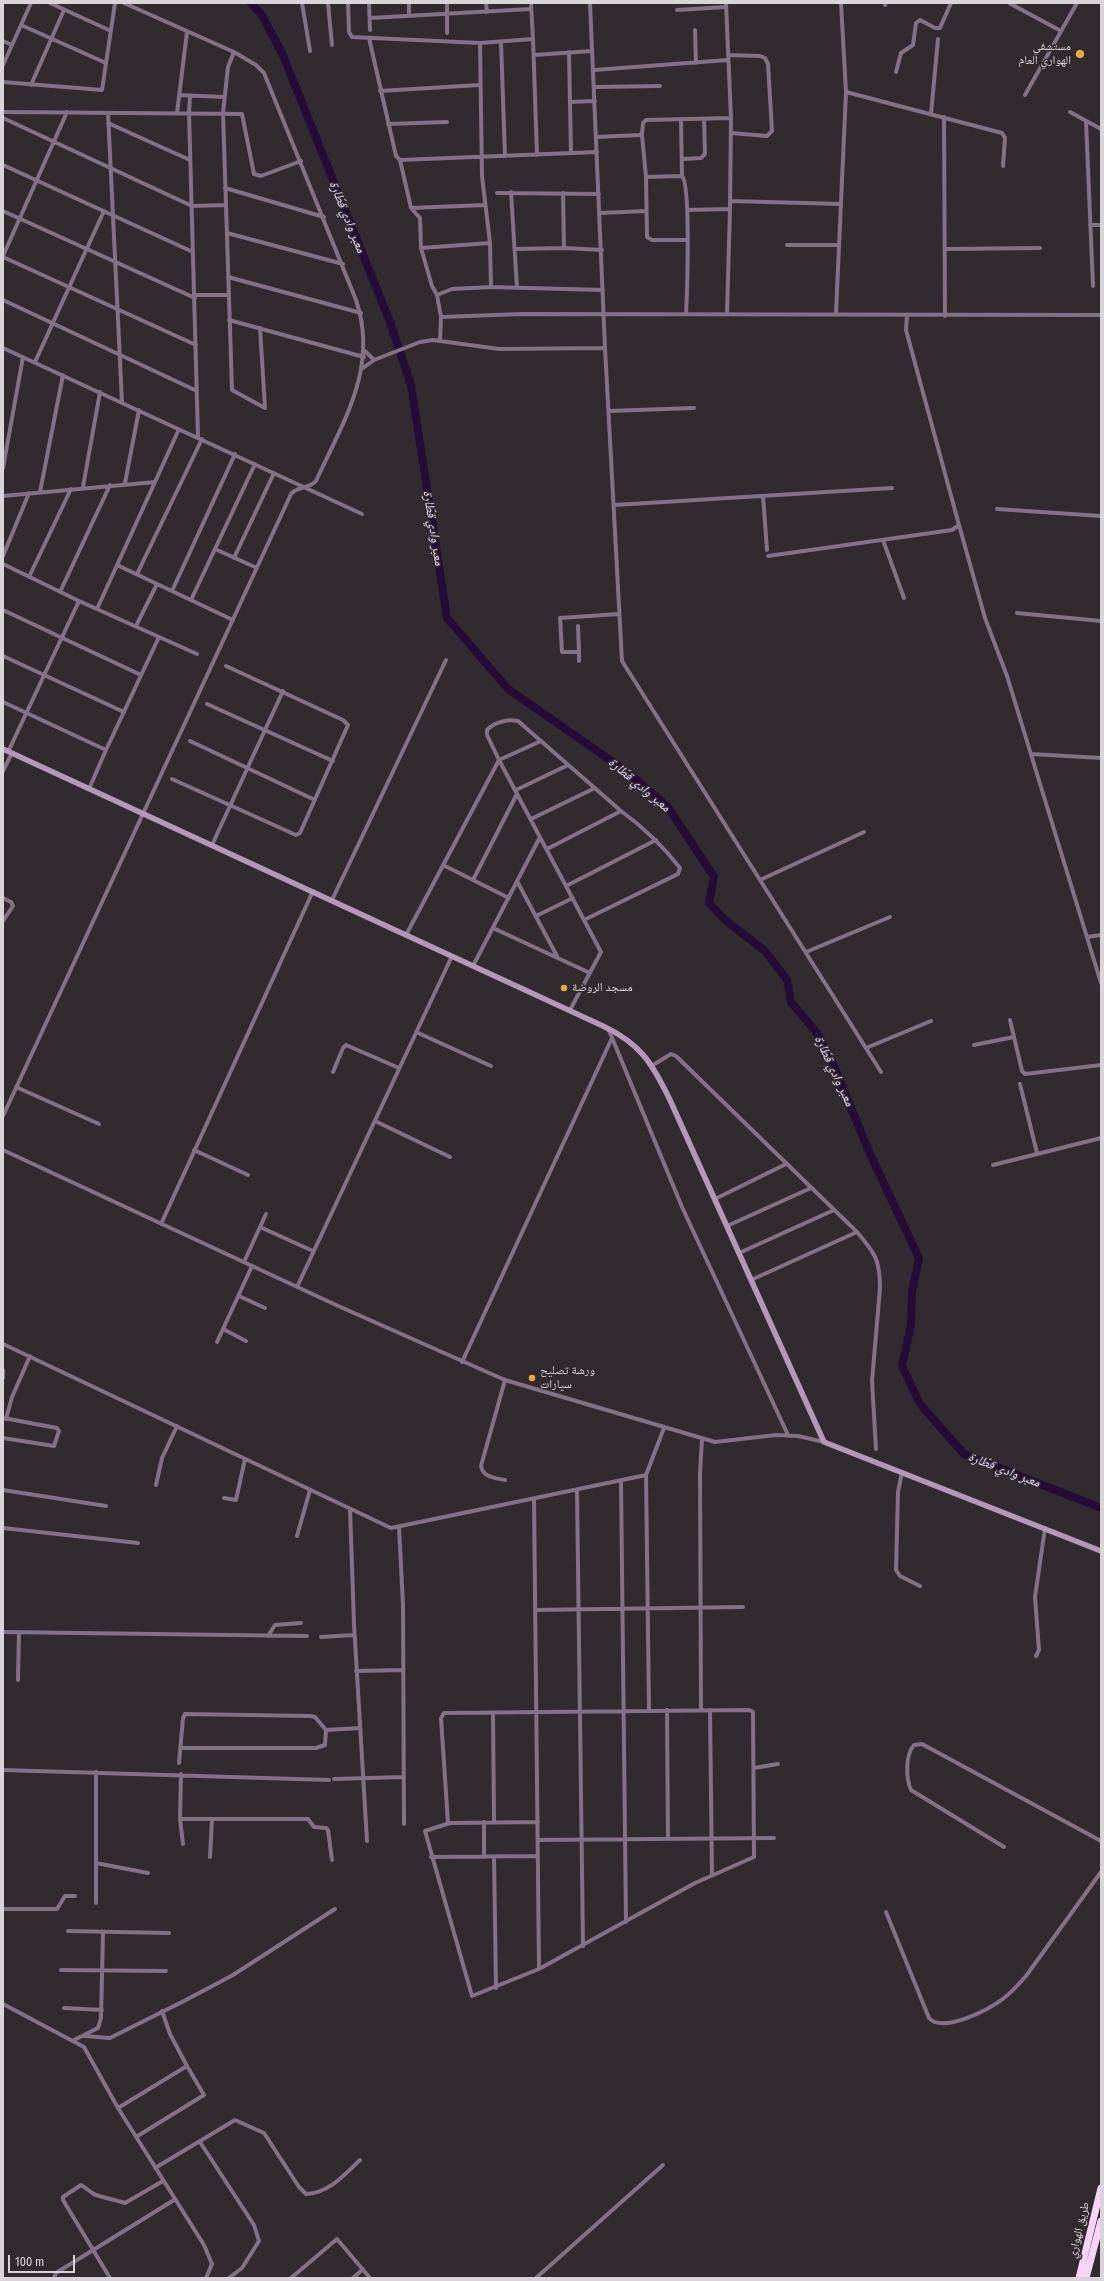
<!DOCTYPE html>
<html>
<head>
<meta charset="utf-8">
<style>
	body { margin:0 }
	#map { position:relative; width:1104px; height:2281px; overflow:hidden; background:#312a2e; font-family:"Fira Sans Condensed",sans-serif }
	canvas { display:block }
	.frame { position:absolute; inset:0; border:4px solid #d9d4d7; pointer-events:none }
	.scale { position:absolute; left:8px; top:2255px; width:67px; height:18px; box-sizing:border-box; border:2px solid #d9d4d7; border-top:0; padding-left:5px; font-size:12px; line-height:14px; white-space:nowrap; color:#d9d4d7; -webkit-text-stroke:3px #312a2e; paint-order:stroke }
</style>
</head>
<body>
<div id="map">
<canvas width="1104" height="2281"></canvas>
<div class="frame"></div>
<div class="scale">100 m</div>
</div>
<script>
const ctx = document.querySelector('canvas').getContext('2d');
ctx.lineJoin = 'round';
function trace(path, color, width, dash) { ctx.strokeStyle = color; ctx.lineWidth = width; ctx.lineCap = dash ? 'butt' : 'round'; ctx.setLineDash(dash || []); ctx.stroke(path); }
function drawText(font, color, halo, rows, align = 'center') {
  ctx.font = font + ' "Fira Sans Condensed","Noto Naskh Arabic",sans-serif'; ctx.lineWidth = 3; ctx.setLineDash([]); ctx.textBaseline = 'middle'; ctx.strokeStyle = halo; ctx.fillStyle = color; for (const [text, x, y, turn = 0] of rows) {
    ctx.save(); ctx.translate(x, y); ctx.rotate((+turn || 0) * Math.PI / 180); ctx.textAlign = isNaN(turn) ? turn : align; if (halo) ctx.strokeText(text, 0, 0); ctx.fillText(text, 0, 0); ctx.restore();
  }
}
trace(new Path2D(`
	M251,3L261,14L282,53L390,322L411,385L447,618L508,689L626,771L668,807L714,877L709,903L724,919L765,951L787,980L791,1002L817,1033L831,1059L870,1154L919,1258L912,1292L911,1325L902,1366L920,1404L964,1454L1101,1508`), '#230d38', 8);
trace(new Path2D(`
	M50,3L111,31
	M302,3L310,51
	M328,3L332,45
	M348,3L349,32L352,37L480,43L533,39L537,155
	M369,3L370,30
	M409,3V16
	M447,3V33
	M486,3L487,12
	M531,3L533,39
	M726,3L731,118L730,209
	M1009,3L1061,31
	M885,5L886,3
	M677,10L726,7
	M370,18L531,9
	M21,25L106,63
	M695,30L696,63
	M369,38L396,156L400,160L597,152
	M3,41L12,45
	M501,42L505,156
	M480,43L482,176L490,243L491,287
	M234,52L228,67L223,113L232,390L265,408L260,328
	M569,52L571,153
	M534,55L592,51
	M728,55L760,56L765,58L768,64L772,131L767,136L731,133
	M3,65L31,3
	M594,70L728,60
	M896,72L901,53L913,45L916,23L920,20L935,28H940L951,3
	M3,82L102,90L115,3
	M31,85L64,10
	M594,87L660,86
	M380,91L479,85
	M846,92L1002,133L1005,138L1003,166
	M179,95L224,97
	M1025,95L1077,3
	M190,96L189,113L198,437
	M570,102L595,101
	M3,112L242,114L254,174L261,176L301,161
	M1070,112L1101,129
	M108,113L122,402
	M177,113L187,32
	M931,114L938,39
	M944,117L945,316
	M3,118L192,206L226,205
	M681,119L682,176C691,185 687,295 686,314
	M1086,121L1093,286
	M108,123L190,160
	M388,124L447,122
	M642,135L646,177L647,237L652,240H687
	M596,137L640,135L642,133L643,123L646,120L731,118
	M682,159L701,158L705,154L704,119
	M400,160L411,208L420,218L421,248L432,286L437,295L441,317L440,340
	M3,165L193,252
	M646,177L682,176
	M225,188L324,217
	M511,192L517,288
	M497,193L599,194
	M563,193L564,248
	M730,201L841,204
	M411,208L485,205
	M687,210L730,209L727,314
	M3,211L195,298
	M600,213L646,211
	M1090,225H1101
	M227,233L343,264
	M787,245H839
	M421,248L490,243
	M515,249L564,248L602,250
	M946,249L1040,248
	M3,256L67,112
	M3,257L196,345
	M228,277L361,313
	M194,295H229
	M437,295L452,289L491,287L603,290
	M3,300L197,391
	M836,313L846,92L841,3
	M441,317L522,314L1101,315
	M229,320L364,357
	M3,348L362,514
	M605,348L622,661L881,1072
	M365,351L374,360
	M35,362L104,211
	M363,368L374,360L420,342L433,340L499,349L605,348L590,3
	M609,411L694,408
	M3,468L23,357
	M125,483L139,410
	M83,487L100,392
	M40,492L63,375
	M3,496L155,482L179,429
	M763,496L767,550
	M614,505L892,488
	M997,509L1101,516
	M959,525L985,618L1007,676L1101,983
	M883,540L904,598
	M215,549L257,568
	M3,556L29,493
	M768,556L952,530L959,525L906,330L907,315
	M234,558L274,473
	M3,564L79,601L8,752
	M117,565L233,620
	M137,574L202,439
	M29,577L71,489
	M172,591L235,454
	M60,592L110,485
	M191,600L255,464
	M79,601L197,654
	M97,609L155,482
	M3,610L141,675
	M1017,613L1101,621
	M136,626L157,584
	M578,626L579,652H562L560,618L618,614
	M579,652V661
	M3,656L124,712
	M3,702L106,750L159,637
	M207,704L333,761
	M190,741L315,800
	M1031,754L1101,758
	M3,771L12,753
	M172,779L296,835L300,833L348,725L343,720L226,666
	M89,789L106,750
	M516,790L568,765
	M531,819L595,788
	M212,845L283,691
	M547,849L621,811
	M443,865L509,898
	M473,880L517,794
	M760,880L864,832
	M517,881L558,958
	M566,886L656,840
	M3,898L11,902L13,906L3,921
	M332,900L446,660
	M536,916L573,898
	M493,928L590,973
	M406,935L499,760L541,741
	M1087,937L1101,935
	M806,952L890,917
	M473,966L540,837
	M570,1010L601,952L499,760L487,735V730C494,722 509,719 518,721L621,811C643,827 663,846 680,868L678,874L584,920
	M1010,1020L1022,1071L1025,1074L1101,1065
	M608,1028L682,1207L788,1435
	M416,1032L491,1066
	M974,1045L1014,1037
	M866,1048L931,1021
	M653,1065L671,1054L676,1056L857,1232C875,1253 880,1260 880,1288L872,1381L876,1449
	M333,1072L343,1048L346,1045L399,1068
	M1020,1084L1037,1153
	M16,1087L99,1124
	M3,1116L291,494C297,486 309,489 316,481C343,422 379,367 356,300L264,73L256,65L234,52L124,3
	M375,1121L450,1157
	M3,1150L336,1305L505,1380L715,1442L776,1435L798,1436L824,1442
	M194,1150L248,1175
	M993,1165L1101,1138
	M715,1199L786,1164
	M161,1224L313,891
	M727,1226L811,1188
	M260,1227L266,1214
	M739,1253L834,1210
	M244,1262L260,1227L313,1251
	M751,1280L857,1232
	M297,1287L452,956
	M239,1296L265,1308
	M223,1329L246,1341
	M217,1342L252,1266
	M3,1344L391,1528L646,1475L664,1428
	M462,1362L612,1038
	M3,1370V1378
	M505,1380L481,1466C483,1478 496,1478 505,1480
	M3,1418L57,1428L59,1431L54,1446L3,1438
	M6,1419L12,1397L30,1356
	M902,1472L898,1492L896,1570L900,1576L920,1586
	M646,1475L649,1710
	M621,1481L626,1922
	M156,1485L162,1458L177,1426
	M3,1490L106,1506
	M577,1490L583,1946
	M224,1498L236,1500L245,1459
	M534,1499L539,1969
	M350,1509L354,1624L367,1841
	M399,1527L403,1605L404,1824
	M3,1528L138,1543
	M297,1536L310,1490
	M535,1610L743,1607
	M3,1632L307,1636
	M268,1636L275,1625L301,1623
	M321,1637L354,1635
	M1036,1656L1039,1650L1035,1597L1045,1528
	M356,1671L403,1670
	M18,1680L19,1632
	M701,1709L700,1473L702,1439
	M667,1710L668,1839
	M710,1710L712,1875
	M493,1713L494,1822
	M180,1748H316L325,1745L326,1730
	M179,1763L183,1718L185,1714L310,1716L315,1717L326,1730L360,1728
	M754,1768L778,1764
	M3,1770L329,1780
	M96,1772V1903
	M181,1774L180,1819L183,1844
	M334,1779L404,1777
	M180,1819H308L314,1827L326,1828L328,1830L332,1860
	M484,1822V1857
	M448,1823L441,1718L444,1713L749,1710L753,1712L754,1857L695,1883L539,1969L472,1996L425,1831L450,1823L538,1822
	M538,1840L774,1838
	M1004,1847L911,1790C906,1779 905,1755 914,1745L922,1744L1101,1841
	M210,1857L212,1819
	M431,1857L538,1856
	M494,1857L496,1988
	M96,1863L148,1873
	M3,1909H57L65,1896H75
	M886,1912L929,2018C943,2034 990,2009 1004,1998C1012,1992 1019,1984 1026,1976L1101,1872
	M68,1931L169,1933
	M61,1970L166,1971
	M3,2004L84,2047L118,2108L204,2245L212,2264L206,2278
	M64,2008L102,2010
	M84,2036L110,2038L184,2001L233,1975L335,1909
	M74,2040L98,2028L101,2018L103,1932
	M118,2108L187,2066L170,2034L162,2011
	M136,2137L204,2095L187,2066
	M200,2142L254,2225L259,2241L242,2268L229,2278
	M155,2168L235,2120L264,2133L299,2187L306,2194C329,2193 344,2175 360,2160
	M54,2278L56,2273L174,2200
	M110,2278L63,2200V2197L81,2185C86,2188 89,2191 94,2194C97,2196 119,2201 125,2203L163,2181
	M291,2278L337,2239L370,2278
	M353,2278L363,2269
	M536,2278L663,2165`), '#837185', 4);
trace(new Path2D(`
	M3,749L603,1026C641,1044 652,1063 670,1100L824,1442L1101,1551`), '#b498b7', 5.5);
trace(new Path2D(`
	M1079,2278L1101,2188
	M1086,2278L1101,2221`), '#f8d4fb', 7);
for (const [x, y, r, color] of [
	[1080,54,5,"#eba93a"],
	[564,988,4,"#eba93a"],
	[532,1378,4,"#eba93a"]
]) { const dot = new Path2D(); dot.arc(x, y, r, 0, 2 * Math.PI); ctx.fillStyle = color; ctx.fill(dot); trace(dot, '#312a2e', 1.5); }
drawText('12px', '#d9d4d7', '#312a2e', [
	["مستشفي",1071,47,"right"],
	["الهواري العام",1071,61,"right"],
	["مسجد الروضة",572,988],
	["ورشة تصليح",540,1371],
	["سيارات",540,1385]
], 'left');
drawText('12px', '#d9d4d7', '#312a2e', [
	["طريق الهواري",1079,2230,-76]
]);
drawText('italic 13px', '#e6d9f8', '#312a2e', [
	["معبر وادي قطّارة",347,217,68],
	["معبر وادي قطّارة",433,528,81],
	["معبر وادي قطّارة",639,785,40],
	["معبر وادي قطّارة",834,1071,65],
	["معبر وادي قطّارة",1004,1470,21]
]);
</script>
</body>
</html>
